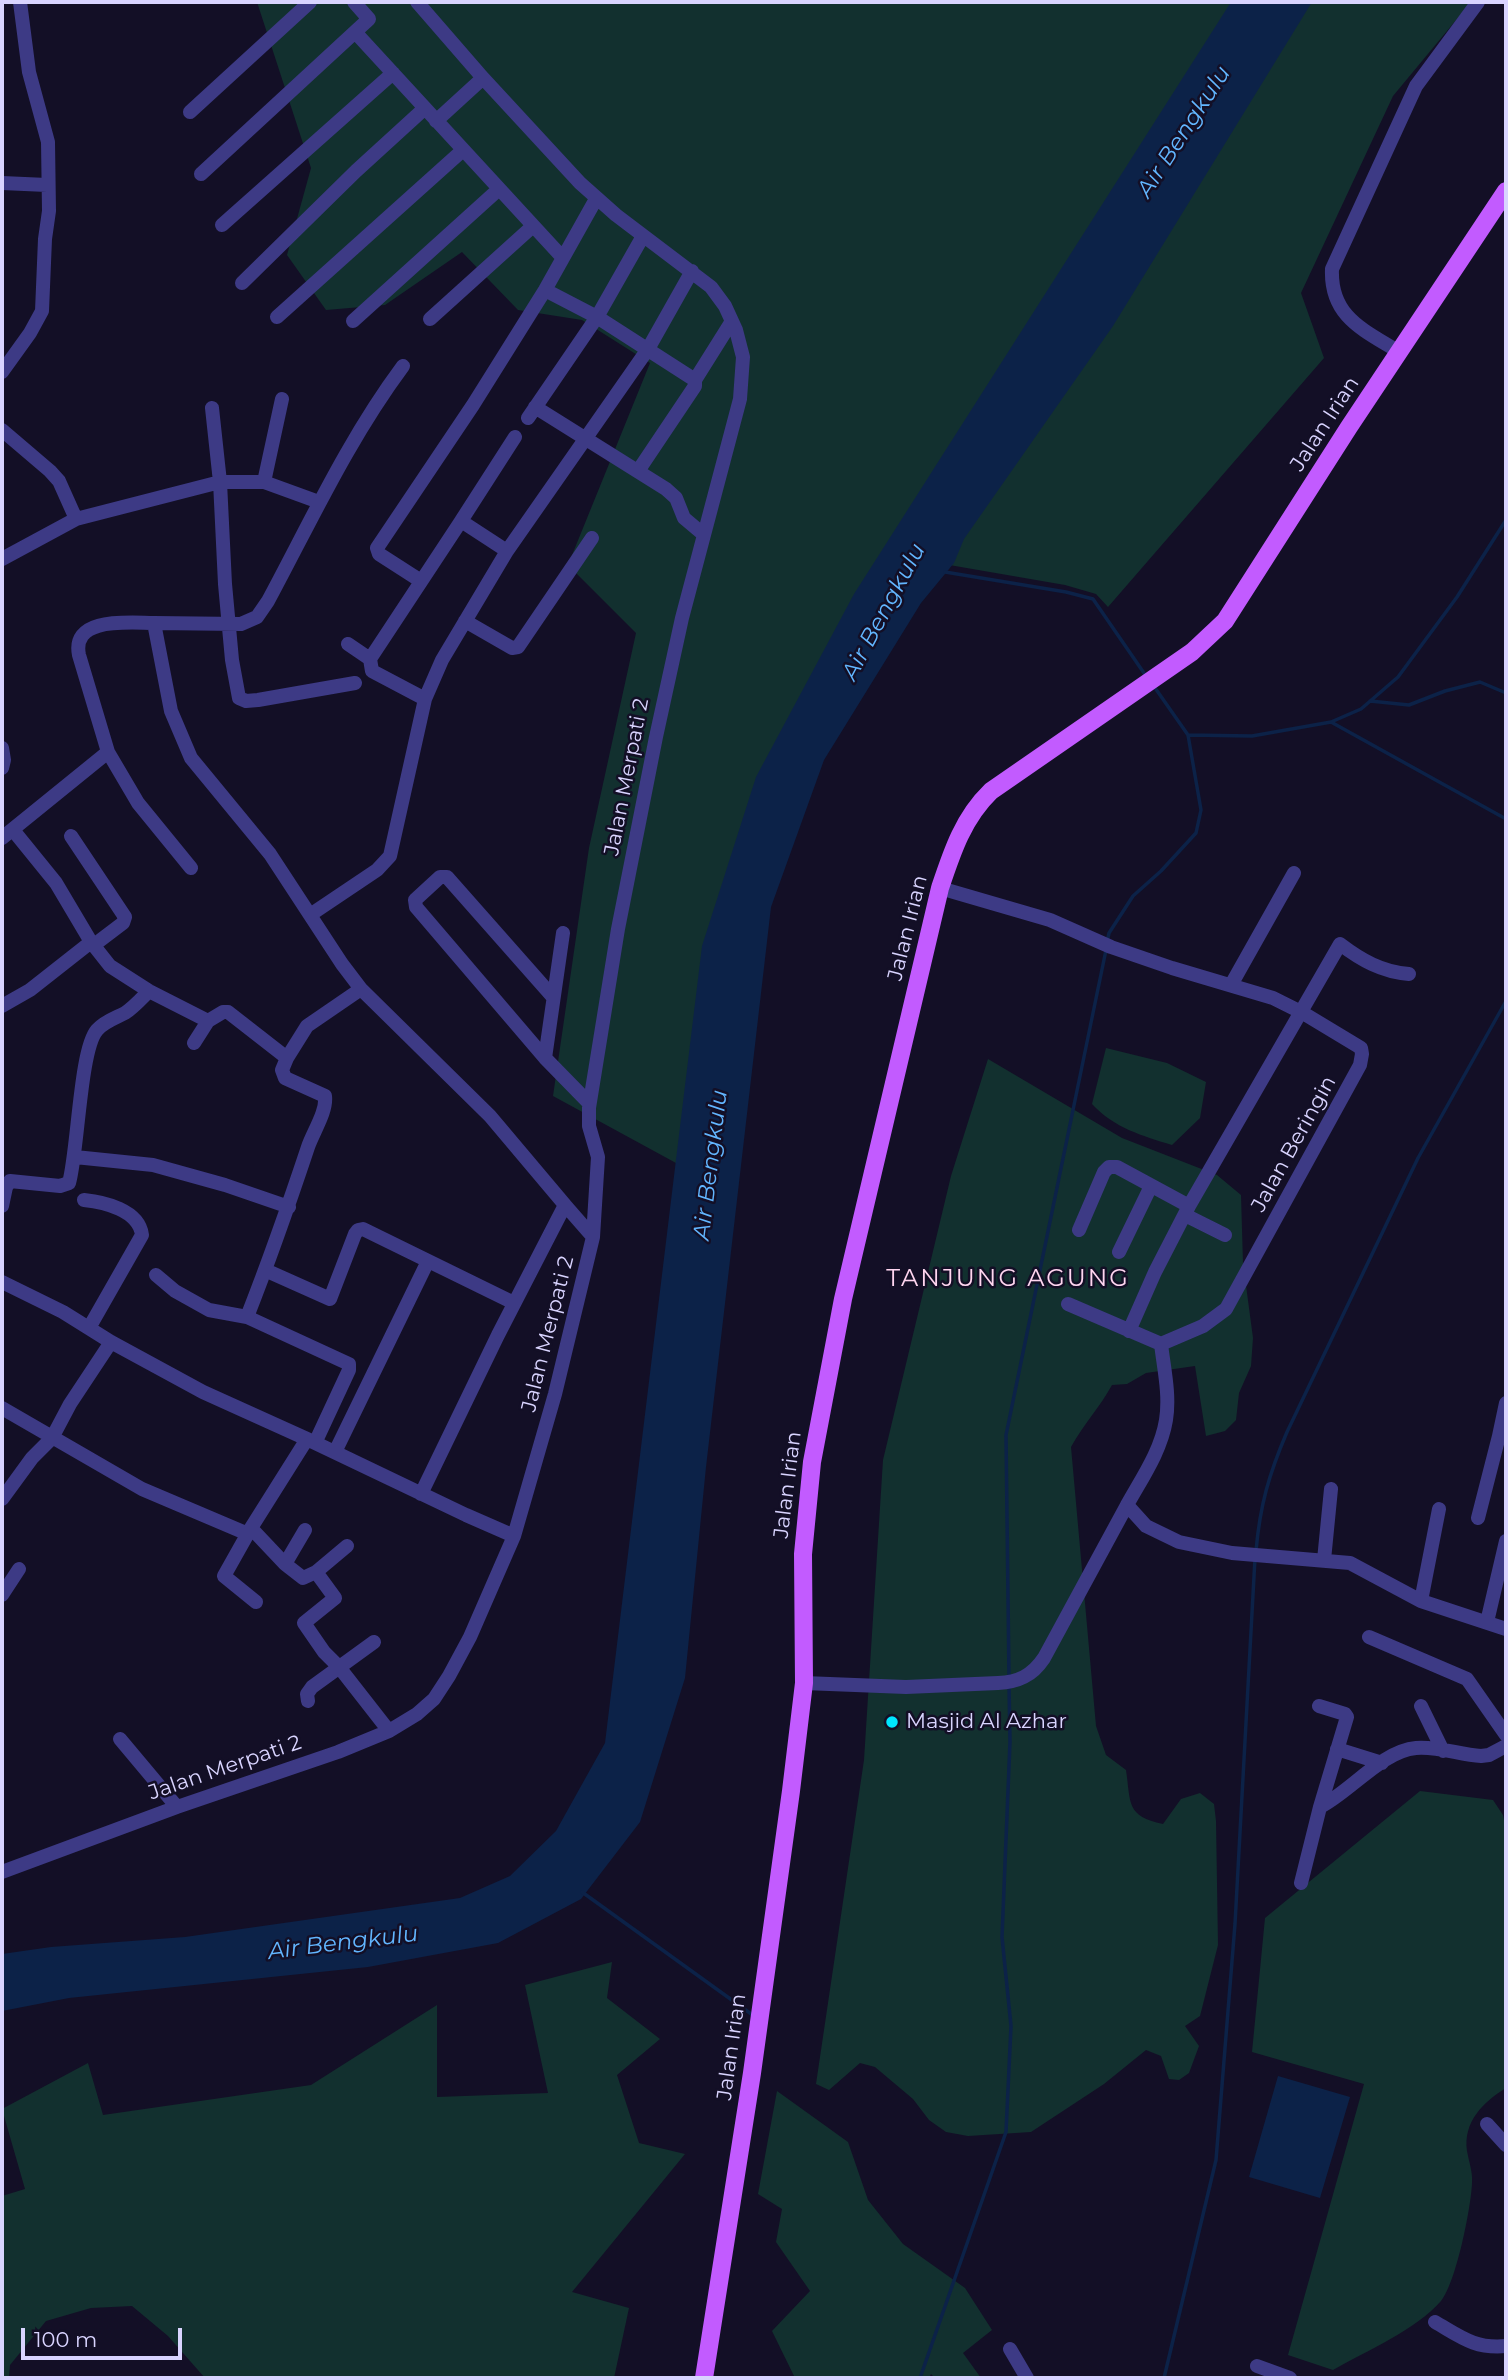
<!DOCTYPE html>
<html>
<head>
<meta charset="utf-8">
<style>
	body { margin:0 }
	#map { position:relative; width:1508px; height:2380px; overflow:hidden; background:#130f26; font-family:Montserrat,sans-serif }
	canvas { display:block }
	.frame { position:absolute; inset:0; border:4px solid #d9d4ff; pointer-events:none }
	.scale { position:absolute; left:21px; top:2328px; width:161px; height:32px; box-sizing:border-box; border:4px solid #d9d4ff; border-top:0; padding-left:9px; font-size:21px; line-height:24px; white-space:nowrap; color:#d9d4ff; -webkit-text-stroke:5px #130f26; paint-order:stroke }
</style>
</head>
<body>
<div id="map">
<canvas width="1508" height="2380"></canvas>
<div class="frame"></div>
<div class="scale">100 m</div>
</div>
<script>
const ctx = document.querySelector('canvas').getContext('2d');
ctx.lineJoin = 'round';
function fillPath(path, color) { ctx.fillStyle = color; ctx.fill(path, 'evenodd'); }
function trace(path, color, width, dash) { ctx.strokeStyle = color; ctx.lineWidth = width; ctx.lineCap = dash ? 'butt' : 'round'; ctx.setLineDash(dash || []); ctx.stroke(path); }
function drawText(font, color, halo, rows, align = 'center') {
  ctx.font = font + ' Montserrat,sans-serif'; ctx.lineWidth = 5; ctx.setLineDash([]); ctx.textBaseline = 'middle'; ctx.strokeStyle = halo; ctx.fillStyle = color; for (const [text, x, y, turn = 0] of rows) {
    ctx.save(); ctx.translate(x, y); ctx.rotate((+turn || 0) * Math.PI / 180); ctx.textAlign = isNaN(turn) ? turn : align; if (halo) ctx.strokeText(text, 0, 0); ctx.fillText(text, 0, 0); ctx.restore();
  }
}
fillPath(new Path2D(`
	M257,2H1471L1393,96L1301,293L1324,358L1108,607L1096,594L1065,585L932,562L871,586L687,1169L553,1096L589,848L636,633L568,565L650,363L582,320L518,310L462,252L385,305L326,310L287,255L311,168Z
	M1106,1048L1167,1063L1206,1082L1200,1118L1172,1145C1143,1136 1114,1128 1092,1104Z
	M988,1059L1122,1138L1217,1175L1241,1195L1243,1263L1253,1338L1251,1366L1239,1393L1236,1420L1225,1431L1206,1436L1195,1366L1146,1373L1127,1384L1112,1385C1100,1407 1083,1425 1071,1447L1096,1726L1106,1755L1126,1770C1131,1804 1126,1816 1163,1824L1181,1799L1200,1793L1214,1804L1216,1821L1218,1945L1200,2016L1185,2026L1199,2046L1189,2073L1179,2080L1169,2079L1161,2056L1146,2050L1104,2084L1031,2132L968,2136L946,2132L929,2120L913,2099L875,2067L860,2063L829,2090L816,2084L864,1760L883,1460L951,1176Z
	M1420,1791L1493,1800L1503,1815L1506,1830V2088C1483,2102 1463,2122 1467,2151C1469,2162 1473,2173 1472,2183C1471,2208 1456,2283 1441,2301C1416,2330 1366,2351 1333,2370L1288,2355L1364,2084L1252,2052L1265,1918Z
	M612,1962L607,1998L660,2039L617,2075L639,2143L685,2154L572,2292L629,2308L614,2378H205L168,2336L132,2306L91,2308L46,2321L10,2365L9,2378H2V2196L25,2189L2,2109L88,2063L103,2115L311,2085L437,2005V2097L548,2093L525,1985Z
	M777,2091L848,2142L868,2200L903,2244L965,2288L992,2330L963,2353L981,2378H935L931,2374L929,2378H795L772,2331L810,2291L776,2242L782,2209L758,2194Z`), '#12302f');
fillPath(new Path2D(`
	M1231,2H1312L1113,326L964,539L954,563L921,603L824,760L771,907L706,1467L685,1678L640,1822L581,1899L498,1943L368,1967L69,1998L2,2011V1954L51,1947L185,1937L460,1898L510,1876L556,1831L605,1743L702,946L756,777L854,594Z
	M1278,2076L1350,2097L1320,2198L1249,2177Z`), '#0c2248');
trace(new Path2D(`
	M945,572L1066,592L1093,599L1146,676
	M1370,701L1409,705L1445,691L1480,682L1506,693
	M1331,722L1361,709L1398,677L1457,597L1506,520
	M1188,735L1252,736L1331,722L1506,819
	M1107,942L1109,933L1133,896L1161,871L1196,833L1201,810L1188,735L1153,685
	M1256,1551C1260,1505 1269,1474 1287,1432L1418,1158L1506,1001
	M1009,1678L1006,1435L1106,950
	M582,1892L754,2016
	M920,2378L1006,2132L1011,2026L1002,1937L1010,1742L1009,1685
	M1164,2378L1216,2160L1235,1924L1255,1558`), '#0c2248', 3.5);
trace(new Path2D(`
	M355,32L563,258
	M190,112L310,2
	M436,121L483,78
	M201,174L369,19L354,2
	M2,183L47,185
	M222,225L393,73
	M242,283L356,171L425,108
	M545,290L597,317L695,380V386L638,471
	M277,317L463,150
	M430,319L533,226
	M353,321L499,189
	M1399,352C1364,330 1330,317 1332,269L1416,86L1478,2
	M403,366C348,440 311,521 268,601L257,617L241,624L154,623L171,711L191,758L270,854L342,964L361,989L490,1116L565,1205L498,1335L421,1494
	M2,372L30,333L42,311L45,239L49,211L48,142L29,72L20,2
	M695,380L732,321
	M535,407L666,489L676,498L684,518L703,534
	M212,408L220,482H264L319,502
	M528,418L597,317L643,236
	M2,430L50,471L59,481L76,519
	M264,482L282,399
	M507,551L461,521L515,437
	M2,559L76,519L220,482L225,584L232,660L239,698L246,701L258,700L355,683
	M421,581L379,554L377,548L473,405L545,290L596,199
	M465,621L512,648L518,647L592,538
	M348,644L370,659
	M425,699L372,671L370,659L461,521
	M2,748L4,760L2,768
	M108,752L138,803L191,868
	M13,830L56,883L91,942L110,966L149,991L208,1021L223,1012H228L287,1058L282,1070L285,1078L325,1096C327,1112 313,1132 308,1147C289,1204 269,1261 247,1317
	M71,836L125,917L123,923L94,945
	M2,838L108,752L79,655C71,616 130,623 154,623
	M940,888L1050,920L1111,947L1172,968L1273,998L1303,1013L1361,1048L1362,1054L1360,1065L1226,1309L1203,1326L1161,1344C1164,1369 1170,1395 1166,1420C1161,1451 1142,1478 1127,1505L1146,1526L1179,1542L1232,1553L1350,1563L1421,1601L1506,1629
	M310,915L377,870L390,856L425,699L442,660L507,551L648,349L692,271
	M1231,985L1294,873
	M553,997L447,877H440L415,900L416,907L545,1058L589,1103
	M2,1006L30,990L91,942
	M194,1043L208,1021
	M287,1058L307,1026L361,989
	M545,1058L563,933
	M75,1157L153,1165L225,1185L289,1207
	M84,1200C104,1202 139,1210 142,1235L89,1328
	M565,1205L593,1237
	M2,1206L6,1187L10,1181L60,1186L69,1183C78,1151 80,1049 97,1030C105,1021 116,1018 125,1013C134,1007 141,999 149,991
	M1185,1215L1225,1235
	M1079,1230L1104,1172L1109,1167H1117L1189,1206
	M1119,1252L1151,1186
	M265,1270L330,1299L355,1234L358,1230L363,1229L514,1303
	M156,1275L175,1291L209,1310L247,1317L349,1364V1370L315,1443
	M2,1282L63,1312L111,1342L203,1392L307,1439L466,1515L514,1536
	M1068,1304L1161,1344
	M1129,1331L1155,1272L1189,1206L1340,944C1361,960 1382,972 1409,974
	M2,1408L142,1489L248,1534
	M1499,1436L1506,1403
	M335,1452L428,1261
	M2,1499L32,1458L52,1438L70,1404L111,1342
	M1478,1518L1499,1436L1506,1438
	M251,1528L285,1564L305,1530
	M1324,1560L1331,1489
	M285,1564L303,1578L316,1572L335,1598L304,1623L324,1652L339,1667L389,1731
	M316,1572L347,1546
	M2,1595L19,1569
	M1421,1601L1439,1509
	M256,1602L224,1576L251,1528L307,1439
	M1487,1622L1506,1541
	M1369,1637L1467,1679L1506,1735
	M804,1683L906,1687L998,1683C1018,1682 1032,1676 1044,1658L1127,1505
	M308,1701L307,1694L312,1687L374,1642
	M1421,1706L1443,1751
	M120,1739L177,1807
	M1337,1749L1382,1763
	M1320,1807C1351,1791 1382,1751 1416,1748C1438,1746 1460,1755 1481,1756L1489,1755L1506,1746
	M2,1872L177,1807L338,1752L389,1731L417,1714L434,1699L449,1676L470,1637L514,1536L555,1394L593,1237L598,1157L589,1126V1108L618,929L656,737L682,618L740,399L743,357L736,330L725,306L711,287L616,215L580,183L483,78L417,2
	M1301,1883L1320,1807L1347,1717L1345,1714L1319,1706
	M1487,2124L1506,2145
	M1435,2322C1461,2337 1475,2349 1506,2346
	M1010,2349L1027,2378
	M1257,2366L1290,2378`), '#3d3a85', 14);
trace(new Path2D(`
	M704,2378L752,2073L791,1791L804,1683L803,1554L812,1462L843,1299L940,888C952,852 963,818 991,791L1192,652L1225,621L1349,427L1506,191`), '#c25bff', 18);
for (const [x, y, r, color] of [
	[892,1722,7,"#00e5ff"]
]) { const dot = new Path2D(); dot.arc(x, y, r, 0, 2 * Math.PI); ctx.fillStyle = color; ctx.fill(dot); trace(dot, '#130f26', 2.5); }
drawText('21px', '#d9d4ff', '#130f26', [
	["Jalan Irian",1325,424,-57],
	["Jalan Merpati 2",627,777,-79],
	["Jalan Irian",908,928,-76],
	["Jalan Beringin",1294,1144,-61],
	["Jalan Merpati 2",548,1334,-76],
	["Jalan Irian",788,1485,-83],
	["Jalan Merpati 2",225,1768,-19],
	["Jalan Irian",732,2047,-82]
]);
drawText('21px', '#d9d4ff', '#130f26', [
	["Masjid Al Azhar",906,1722]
], 'left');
drawText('italic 23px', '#62b6ff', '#130f26', [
	["Air Bengkulu",1184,132,-57],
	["Air Bengkulu",884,612,-62],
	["Air Bengkulu",711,1165,-83],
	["Air Bengkulu",343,1943,-7]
]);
ctx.letterSpacing = '2px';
drawText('24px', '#ffd6f0', '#130f26', [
	["TANJUNG AGUNG",1008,1279]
]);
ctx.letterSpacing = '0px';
</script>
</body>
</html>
